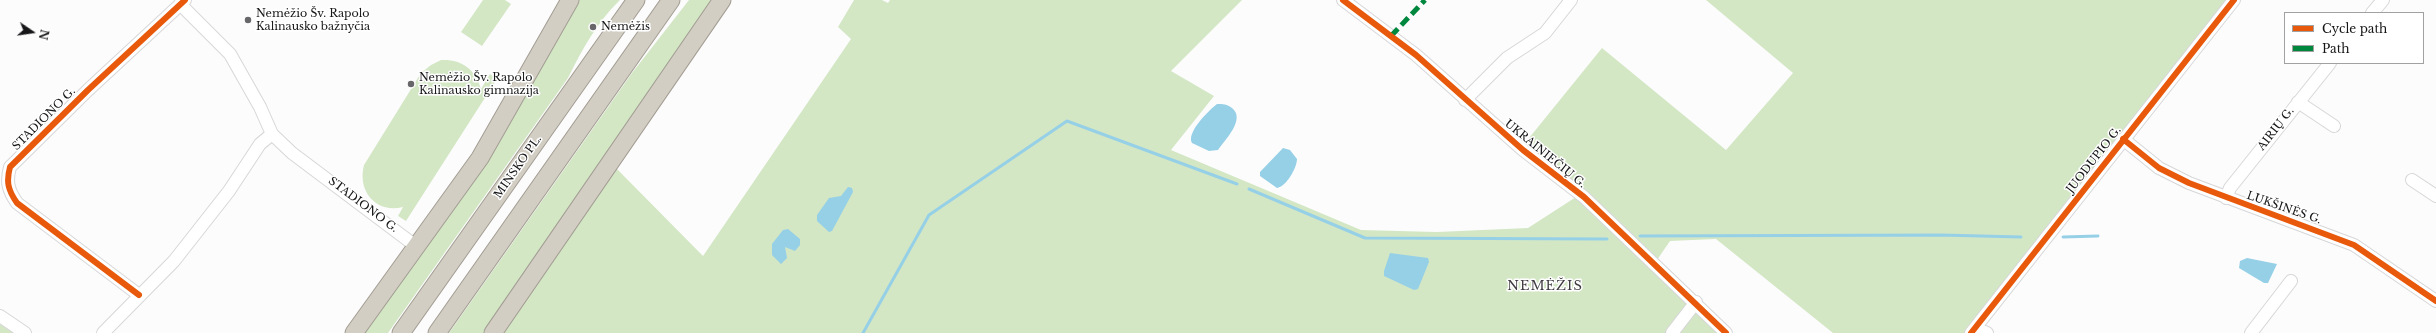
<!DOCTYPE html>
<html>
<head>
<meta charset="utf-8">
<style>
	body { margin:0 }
	#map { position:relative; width:2436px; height:333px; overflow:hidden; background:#fdfcfd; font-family:"Libre Baskerville",serif }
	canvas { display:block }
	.legend { position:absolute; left:2284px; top:12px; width:140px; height:52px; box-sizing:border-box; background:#fff; border:1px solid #a2a1a2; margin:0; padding:5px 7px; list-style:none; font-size:12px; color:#161517 }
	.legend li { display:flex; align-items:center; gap:8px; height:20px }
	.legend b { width:20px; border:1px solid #a2a1a2 }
	.north { position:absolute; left:12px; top:12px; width:40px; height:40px; -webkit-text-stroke:3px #fff; paint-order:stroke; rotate:103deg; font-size:11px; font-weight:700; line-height:16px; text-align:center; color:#161517 }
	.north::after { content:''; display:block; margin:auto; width:14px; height:18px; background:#161517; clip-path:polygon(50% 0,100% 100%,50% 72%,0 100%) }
</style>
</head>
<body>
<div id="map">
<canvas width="2436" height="333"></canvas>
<ul class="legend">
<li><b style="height:5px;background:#e8590c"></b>Cycle path</li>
<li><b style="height:5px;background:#00873e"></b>Path</li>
</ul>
<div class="north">N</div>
</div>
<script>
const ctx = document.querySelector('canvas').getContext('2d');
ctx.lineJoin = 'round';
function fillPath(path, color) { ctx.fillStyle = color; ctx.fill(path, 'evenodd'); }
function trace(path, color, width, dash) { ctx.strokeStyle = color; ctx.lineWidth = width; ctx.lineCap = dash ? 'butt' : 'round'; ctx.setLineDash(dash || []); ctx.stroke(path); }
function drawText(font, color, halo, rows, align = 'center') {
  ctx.font = font + ' "Libre Baskerville",serif'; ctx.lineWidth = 3; ctx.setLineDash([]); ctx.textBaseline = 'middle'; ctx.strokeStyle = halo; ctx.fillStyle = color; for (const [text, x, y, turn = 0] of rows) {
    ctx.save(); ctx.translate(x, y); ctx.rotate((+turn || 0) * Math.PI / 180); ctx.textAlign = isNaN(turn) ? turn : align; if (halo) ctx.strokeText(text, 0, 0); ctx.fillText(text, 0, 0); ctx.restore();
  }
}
fillPath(new Path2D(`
	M483,0H505L511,4L482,46L461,32Z
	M576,0H620C597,22 582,50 568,78L388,333H359Z
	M689,0H714L486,333H449L632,73Z
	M854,0H882L888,3L890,0H1242L1171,71L1214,96L1171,150L1361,230L1437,232L1528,228L1576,197L1717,333H502L615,167L703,256L851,39L838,27Z
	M1706,0H2231L1965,333H1833L1716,239L1670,241L1657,260L1590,196L1525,143L1602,48L1726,150L1793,73Z
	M441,60C462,59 475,69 481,89L490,74L497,79L406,221L398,216L403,207C376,214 357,191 364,165L421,73L431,65Z
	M0,321L17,333H0Z`), '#d3e7c5');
fillPath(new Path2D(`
	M1217,104C1223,104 1227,104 1232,108C1246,119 1225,140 1218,150L1209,151L1192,143C1186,133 1208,111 1217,104Z
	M1283,148L1290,150L1297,159C1297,168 1286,187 1277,188L1260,176V172Z
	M848,187L852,188L853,192L832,231L829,232L817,221V215L829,198L841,196Z
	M788,229L800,239V245L795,251L785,247L787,258L781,264L772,255V244L783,230Z
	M1390,253L1428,258L1429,262L1418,289L1414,290L1384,276V271Z
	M2247,258L2277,264L2268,283H2264L2239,268L2240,261Z`), '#96d0e7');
trace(new Path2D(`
	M1249,189L1365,238L1607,239
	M1640,236L1941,235L2021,237
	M2063,237L2098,236
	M863,333L929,215L1067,121L1237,184`), '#96d0e7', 3);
const minor = new Path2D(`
	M1343,0L1416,55L1523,150L1584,197L1726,333
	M180,4L230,54L260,107L272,134L292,153L417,247
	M2372,13L2383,0
	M1465,100L1507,58L1545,33L1571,0
	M2298,102L2334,126
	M2123,139L2159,168L2189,183L2354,245L2436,301
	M2412,180L2436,196
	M2226,198L2230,188L2330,63
	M139,295L17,203C8,190 6,182 10,167L88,90L185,0
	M0,316L25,333
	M1975,328L1987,333
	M103,333L174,261L229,191L260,144L272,134
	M1672,333L1696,302
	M1971,333L2234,0
	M2251,333L2291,281`);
const highway = new Path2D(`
	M354,333L480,158L570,0
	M401,333L636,0
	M437,333L671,0
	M493,333L722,0`);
trace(minor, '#d7d6d8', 14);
trace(highway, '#a39d93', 19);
trace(minor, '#fff', 12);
trace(highway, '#d2cec4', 17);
trace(new Path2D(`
	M1391,36L1425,0`), '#00873e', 5, [10, 5]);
trace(new Path2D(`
	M1343,0L1416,55L1523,150L1584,197L1726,333
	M2123,139L2159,168L2189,183L2354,245L2436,301
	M139,295L17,203C8,190 6,182 10,167L88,90L185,0
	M1971,333L2234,0`), '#e8590c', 6);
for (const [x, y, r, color] of [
	[248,20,4,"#676668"],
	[593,27,4,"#676668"],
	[411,84,4,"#676668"]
]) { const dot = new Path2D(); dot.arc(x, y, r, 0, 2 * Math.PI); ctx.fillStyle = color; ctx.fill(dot); trace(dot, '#fff', 1.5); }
drawText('11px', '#161517', '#fff', [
	["Nemėžio Šv. Rapolo",256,14],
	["Kalinausko bažnyčia",256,27],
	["Nemėžis",601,27],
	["Nemėžio Šv. Rapolo",419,78],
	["Kalinausko gimnazija",419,91]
], 'left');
drawText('11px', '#161517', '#fff', [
	["STADIONO G.",44,119,-45],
	["AIRIŲ G.",2276,129,-52],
	["UKRAINIEČIŲ G.",1545,154,39],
	["JUODUPIO G.",2094,160,-52],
	["MINSKO PL.",518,167,-55],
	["STADIONO G.",363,205,37],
	["LUKŠINĖS G.",2284,208,19]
]);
ctx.letterSpacing = '1px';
drawText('13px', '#3f3b41', '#fff', [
	["NEMĖŽIS",1545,286]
]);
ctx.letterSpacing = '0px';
</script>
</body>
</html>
